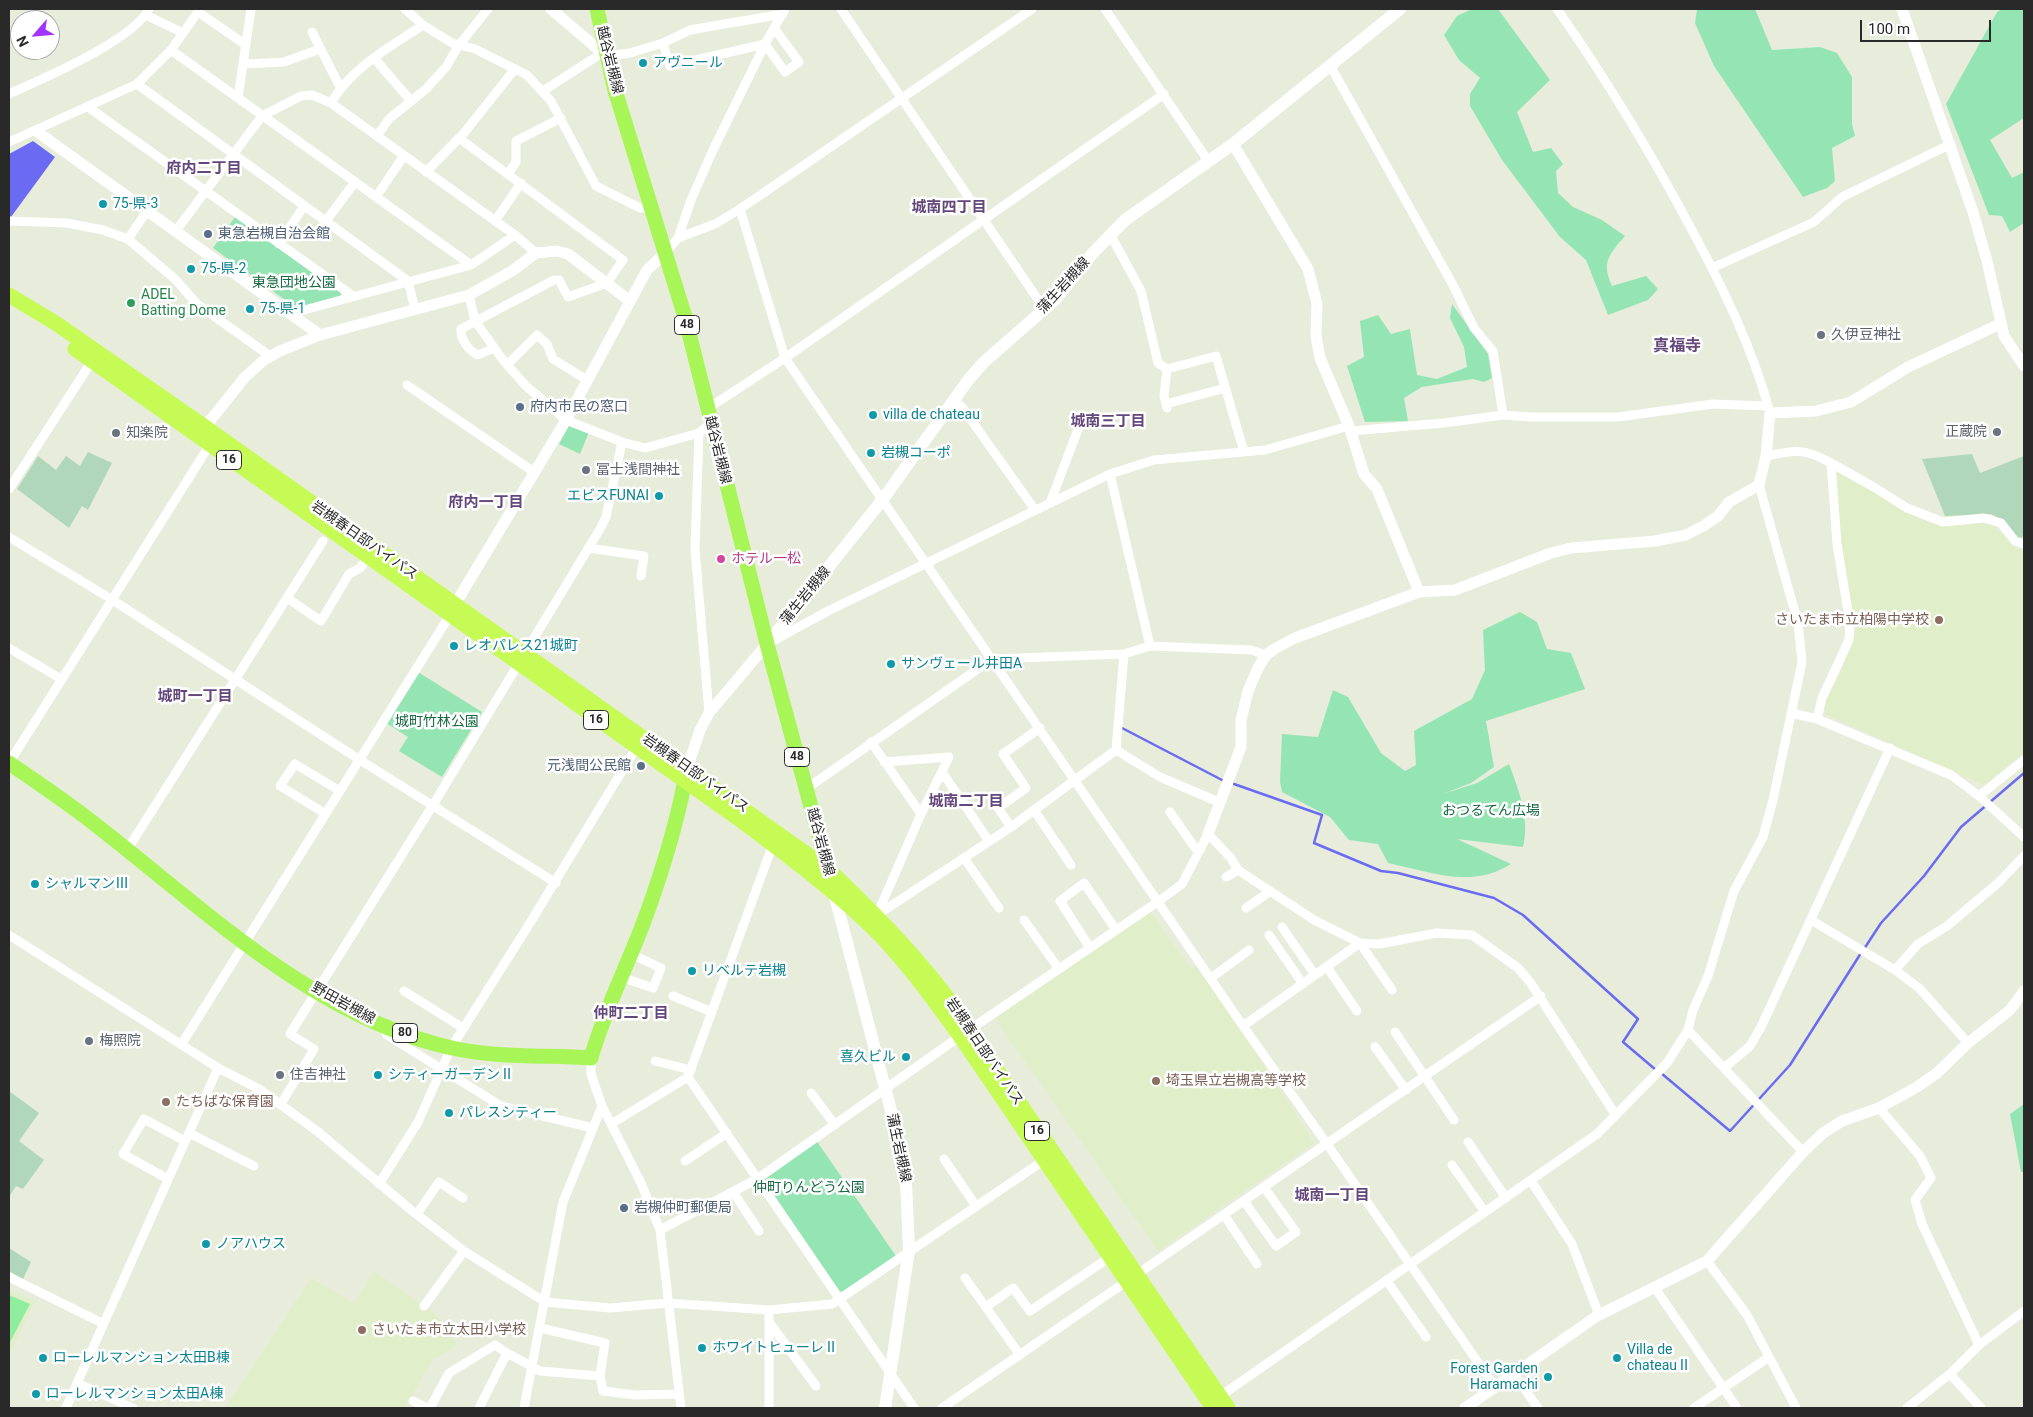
<!DOCTYPE html>
<html>
<head>
<meta charset="utf-8">
<style>
	body { margin:0 }
	#map { position:relative; width:2033px; height:1417px; overflow:hidden; background:#e7ecdb; font-family:Roboto,sans-serif }
	canvas { display:block }
	.frame { position:absolute; inset:0; border:10px solid #292929; pointer-events:none }
	.north { position:absolute; left:10px; top:10px; width:50px; height:50px; box-sizing:border-box; background:#fff; border:1px solid #a9a9a9; border-radius:50%; rotate:243deg; font-size:14px; font-weight:700; line-height:20px; text-align:center; color:#292929 }
	.north::after { content:''; display:block; margin:auto; width:18px; height:22px; background:#a135ff; clip-path:polygon(50% 0,100% 100%,50% 72%,0 100%) }
	.scale { position:absolute; left:1860px; top:20px; width:131px; height:22px; box-sizing:border-box; border:2px solid #292929; border-top:0; padding-left:6px; font-size:15px; line-height:18px; white-space:nowrap; color:#292929; -webkit-text-stroke:4px #fff; paint-order:stroke }
</style>
</head>
<body>
<div id="map">
<canvas width="2033" height="1417"></canvas>
<div class="frame"></div>
<div class="north">N</div>
<div class="scale">100 m</div>
</div>
<script>
const ctx = document.querySelector('canvas').getContext('2d');
ctx.lineJoin = 'round';
function fillPath(path, color) { ctx.fillStyle = color; ctx.fill(path, 'evenodd'); }
function trace(path, color, width, dash) { ctx.strokeStyle = color; ctx.lineWidth = width; ctx.lineCap = dash ? 'butt' : 'round'; ctx.setLineDash(dash || []); ctx.stroke(path); }
function drawText(font, color, halo, rows, align = 'center') {
  ctx.font = font + ' Roboto,"Noto Sans JP",sans-serif'; ctx.lineWidth = 5; ctx.setLineDash([]); ctx.textBaseline = 'middle'; ctx.strokeStyle = halo; ctx.fillStyle = color; for (const [text, x, y, turn = 0] of rows) {
    ctx.save(); ctx.translate(x, y); ctx.rotate((+turn || 0) * Math.PI / 180); ctx.textAlign = isNaN(turn) ? turn : align; if (halo) ctx.strokeText(text, 0, 0); ctx.fillText(text, 0, 0); ctx.restore();
  }
}
fillPath(new Path2D(`
	M1836,469L1922,520L1944,525L1992,523L2015,548L2024,551V752L1984,785L1825,714L1824,706L1827,698L1841,673L1856,629L1845,575L1834,472Z
	M1150,911L1191,969L1198,964L1314,1143L1158,1251L995,1019Z
	M374,1271L436,1315L458,1345L432,1360L405,1408H225L311,1278L354,1303Z
	M9,1290L35,1301L9,1355Z`), '#e0efc9');
fillPath(new Path2D(`
	M1472,9H1498L1550,80L1517,112L1533,152L1551,148L1563,164L1556,171L1558,193L1573,207L1602,220L1625,236C1609,255 1601,262 1612,286L1646,276L1658,289L1648,300L1608,315L1586,260L1560,237L1502,160L1470,106V94L1480,78L1459,60L1444,35L1457,16Z
	M1697,9H1755L1772,50L1820,47L1837,53L1852,77V124L1855,136L1832,148L1835,181L1827,188L1803,197L1714,66L1695,23Z
	M2002,9H2024V118L1990,140L2012,178L2024,172V223L2010,232L2002,216L1989,215L1946,104L1997,12Z
	M235,217L341,293L340,297L300,307L292,305L213,248Z
	M1452,304L1488,354L1492,378L1484,382L1473,379L1422,387L1404,398L1408,421L1365,422L1347,366L1364,357L1360,321L1378,315L1391,334L1410,329L1417,375L1437,379L1467,367L1464,347L1450,318Z
	M570,424L589,432L580,454L559,444Z
	M1520,612L1537,622L1547,649L1571,653L1585,689L1486,721L1494,767L1471,783L1443,794L1477,783L1509,764C1519,791 1530,819 1523,847L1457,839L1511,864C1472,889 1430,872 1388,863L1378,844L1349,840L1330,817L1282,792L1280,782L1282,734L1318,737L1333,690L1348,697L1381,753L1405,771L1416,765L1414,731L1472,699L1485,670L1483,630Z
	M418,672L482,712L442,777L399,751L408,737L386,723Z
	M2024,1104V1172H2021L2010,1114Z
	M816,1140L896,1256L844,1292L839,1291L763,1181V1177Z`), '#95e5b4');
fillPath(new Path2D(`
	M88,452L112,463L88,510L82,506L69,528L17,489L38,456L56,470L66,456L80,466Z
	M1972,454L1980,473L2024,456V536L2018,539L2002,520L1991,514L1945,516L1922,459Z
	M9,1091L39,1113L19,1141L44,1160L23,1189L16,1186L9,1197Z
	M9,1248L31,1262L23,1279L9,1271Z`), '#b1d7ba');
fillPath(new Path2D(`
	M9,1295L30,1304L9,1344Z`), '#90ed9e');
fillPath(new Path2D(`
	M33,141L55,157L11,217H9V154Z`), '#6a6bf2');
trace(new Path2D(`
	M1122,728L1222,780
	M1234,784L1322,815L1314,843L1381,871L1398,873L1494,898L1523,915L1638,1019L1623,1042L1656,1070
	M1864,949L1881,923L1924,876L1961,827L2024,773
	M1661,1073L1730,1131L1790,1065L1861,953`), '#6a6bf2', 2.5);
trace(new Path2D(`
	M405,9L423,25L452,43L475,49L527,75L551,101L596,186L640,208H651
	M841,9L1045,310
	M1105,9L1209,162
	M1557,9C1607,80 1652,155 1693,232C1724,290 1753,349 1770,413
	M198,12L246,45
	M146,15L183,33
	M312,32L340,87
	M663,43L670,66L765,44L785,72L799,62L774,28
	M171,50L471,265
	M606,56L630,53L663,43L690,30L783,14
	M374,58L411,101
	M244,64L284,62L320,49
	M1331,67L1453,285L1474,328L1493,351L1503,415
	M137,84L408,281L415,309
	M543,91L602,53
	M9,94C44,78 132,41 149,9
	M238,98L251,9
	M331,103C351,68 390,47 423,25
	M88,107L353,296
	M377,136L389,119L426,89L446,67L459,45L488,9
	M459,138L623,260L607,283L568,297L559,280H554L461,329C460,339 469,351 478,355L494,348
	M9,142L137,84L171,50L200,9
	M426,172L464,133L514,70
	M508,174L516,162V141L561,118
	M376,197L403,157
	M740,209L785,358L1243,1026L1327,1144L1495,1387
	M9,221L67,223L103,230L128,239L175,279L197,304L270,356
	M326,221L355,182
	M495,221L521,183
	M175,232L262,116L301,96L312,95L331,103L515,235L536,253
	M1110,234L1141,291L1158,363L1167,369L1216,356L1244,452
	M678,238L715,224L740,209L1032,9
	M128,239L147,211
	M279,244L304,206
	M665,253L678,238L691,200L713,150L765,44L785,9
	M1712,268L1814,222L1842,197L1951,144
	M469,295L475,321L503,360L525,385L566,420L622,442L645,448L699,433L710,424
	M293,313L471,265L515,235
	M507,365L537,335L547,344L553,359L587,380
	M1167,369L1164,396L1167,408
	M407,385L534,472
	M953,399L962,407L1035,510
	M1166,404L1225,388
	M707,409L785,358L1164,94
	M1351,431L1444,423L1503,415L1531,417H1618L1713,404L1768,406
	M699,433L695,549L709,713
	M1766,456C1795,450 1805,448 1831,463L1837,544L1850,624L1849,640L1822,698L1817,719
	M1831,463L1872,486L1907,508L1943,522L1984,518L2001,523L2015,541L2024,544
	M1110,474L1150,646
	M9,489L92,361
	M1050,503L1082,419
	M9,537L111,599L360,760L556,883
	M588,548L644,556L641,576
	M287,598L321,621L349,574L360,568L368,557
	M771,642L828,611L1110,474L1154,460L1265,450L1349,426
	M9,648L61,679
	M1791,713L1817,719L1951,775L1979,796L2024,837
	M871,742L921,814L877,915
	M1116,750L1160,777L1221,803
	M884,762L949,757L921,814
	M9,763L209,446
	M942,772L989,841
	M806,789L992,659L1124,654L1150,646L1251,650L1266,655
	M1979,796L2024,760
	M1034,810L1071,865
	M1170,812L1195,848L1201,849
	M326,814L280,786L295,764L340,791
	M1011,827L998,808L1026,788L1003,754L1040,728
	M127,850L323,541
	M964,858L999,908
	M1226,877L1238,870
	M1246,908L1269,892
	M877,915L1011,827L1116,750L1124,654
	M1024,920L1059,969
	M1811,920L1895,970L1919,988L1968,1043
	M1282,927L1315,975
	M9,935L218,1068L259,1089L317,1131L411,1210L464,1251L545,1302L610,1308L668,1303L769,1310L832,1304L1043,1161
	M1269,935L1303,984
	M1360,943L1392,990
	M1090,948L1060,901L1084,883L1116,930
	M1327,967L1357,1011
	M1895,970L1918,944L1947,926L1998,883L2024,856
	M621,977L653,988L661,968L631,954
	M1211,978L1249,950
	M404,991L463,1028
	M673,996L712,1012
	M383,1025L387,1035L501,1106L593,1128
	M1243,1026L1360,943
	M1688,1030L1803,1152
	M1395,1032L1454,1120
	M181,1045L450,615
	M1375,1047L1406,1090
	M591,1058V1074L602,1106L641,1183L660,1230L681,1408
	M655,1061L691,1070
	M1724,1068L1750,1046L1761,1027L1890,748
	M688,1077L914,1408
	M811,1093L835,1125
	M281,1104L314,1049L290,1034L433,805L600,529L606,517L622,442
	M1879,1108L1920,1156L1931,1178L1915,1200L1922,1224L1979,1345
	M611,1124L688,1077L773,844
	M189,1133L254,1166
	M1468,1142L1506,1198
	M944,1159L976,1206
	M685,1161L727,1133
	M1452,1165L1485,1212
	M168,1179L123,1154L144,1119L185,1141
	M1531,1181L1572,1244L1599,1315
	M379,1184L418,1122L451,1048L530,923L636,748
	M733,1192L759,1231
	M1244,1201L1276,1246L1296,1232L1264,1187
	M417,1214L439,1182L463,1198
	M1224,1215L1257,1264
	M660,1230L757,1179L969,1030L1159,901L1182,884L1208,834L1231,858L1238,870L1314,920L1360,943L1379,944L1437,933L1472,935L1518,968L1530,982L1615,1114
	M1707,1261L1747,1315L1796,1408
	M1136,1275L1541,996
	M9,1277L102,1323
	M965,1278L1020,1355
	M1387,1281L1426,1337
	M1655,1288L1737,1408
	M424,1306L464,1251
	M986,1307L1013,1288L1030,1311L1110,1257
	M769,1310V1408
	M769,1322L816,1386
	M540,1328L605,1343L600,1376L603,1391L635,1395L679,1394
	M507,1353L540,1371L600,1376
	M1514,1374L1538,1408
	M1950,1374L1981,1408
	M77,1383L133,1408
	M1219,1397L1597,1134L1667,1063L1688,1030L1693,1010L1708,976L1734,891L1763,837L1773,800L1802,662L1798,623L1759,485
	M413,1401L427,1408
	M66,1408L218,1068
	M430,1408L449,1373L495,1345L507,1353L479,1408
	M524,1408L563,1202L602,1106
	M942,1408L1127,1281
	M1694,1408L1769,1357
	M1907,1408L1951,1373L1979,1345L2024,1311`), '#fff', 9);
trace(new Path2D(`
	M551,9L606,56
	M1902,9L1973,212L1987,261L2004,336L2024,366
	M36,131L320,335
	M1233,144L1308,269L1317,304L1316,336L1320,358L1349,426L1364,474L1377,489L1419,592
	M205,427L245,377L264,360L280,351L320,335L469,295L512,271L536,253L557,251L568,254L630,301
	M451,611L566,420L647,270L665,253
	M687,769L700,730L709,713L767,644
	M1208,834L1241,747V720L1248,691L1258,668L1266,655L1274,649L1295,638L1419,592L1455,590L1551,553L1571,548L1655,541L1686,535L1705,525L1718,516L1729,502L1759,485L1766,456L1770,413L1816,411L1851,402L1908,367L2000,324
	M1465,1408L1597,1316L1707,1261L1803,1152L1823,1133L1842,1121L1879,1108L1917,1087L1937,1073L1968,1043L2010,1010L2024,991`), '#fff', 11);
trace(new Path2D(`
	M767,644L883,499L969,379L984,362L1056,299L1092,254L1125,220L1233,144L1400,9
	M834,893L895,1126L906,1182L909,1250L885,1408`), '#fff', 12);
trace(new Path2D(`
	M597,9L614,87L685,317L767,644L830,877
	M9,763C34,780 59,797 83,815C195,900 310,1017 452,1048C497,1058 546,1055 591,1058C605,1008 630,961 647,913C664,866 678,819 687,770`), '#a8f557', 15);
trace(new Path2D(`
	M9,295L57,324L205,427L828,869C871,910 911,950 947,997L1228,1408
	M75,349L743,822C787,855 831,888 871,926C905,959 932,998 960,1036L1213,1408`), '#c6fa55', 15);
for (const [x, y, r, color] of [
	[643,63,5,"#0f9aa8"],
	[103,204,5,"#0f9aa8"],
	[208,234,5,"#5c6f8a"],
	[191,269,5,"#0f9aa8"],
	[131,303,5,"#2e9e5b"],
	[250,309,5,"#0f9aa8"],
	[1821,335,5,"#6b7280"],
	[520,407,5,"#5c6f8a"],
	[873,415,5,"#0f9aa8"],
	[1997,432,5,"#6b7280"],
	[116,433,5,"#6b7280"],
	[871,453,5,"#0f9aa8"],
	[586,470,5,"#6b7280"],
	[659,496,5,"#0f9aa8"],
	[721,559,5,"#d1479c"],
	[1939,620,5,"#8d6e63"],
	[454,646,5,"#0f9aa8"],
	[891,664,5,"#0f9aa8"],
	[641,766,5,"#5c6f8a"],
	[35,884,5,"#0f9aa8"],
	[692,971,5,"#0f9aa8"],
	[89,1041,5,"#6b7280"],
	[906,1057,5,"#0f9aa8"],
	[280,1075,5,"#6b7280"],
	[378,1075,5,"#0f9aa8"],
	[1156,1081,5,"#8d6e63"],
	[166,1102,5,"#8d6e63"],
	[449,1113,5,"#0f9aa8"],
	[624,1208,5,"#5c6f8a"],
	[206,1244,5,"#0f9aa8"],
	[362,1330,5,"#8d6e63"],
	[702,1348,5,"#0f9aa8"],
	[43,1358,5,"#0f9aa8"],
	[1617,1358,5,"#0f9aa8"],
	[1548,1377,5,"#0f9aa8"],
	[36,1394,5,"#0f9aa8"]
]) { const dot = new Path2D(); dot.arc(x, y, r, 0, 2 * Math.PI); ctx.fillStyle = color; ctx.fill(dot); trace(dot, '#fff', 2); }
for (const [x, y, w] of [
	[687,325,25],
	[229,460,25],
	[596,720,25],
	[797,757,25],
	[405,1033,25],
	[1037,1131,25]
]) { const box = new Path2D(); box.roundRect(x - w / 2, y - 9.5, w, 19, 4); ctx.fillStyle = '#fff'; ctx.fill(box); trace(box, '#292929', 1); }
drawText('bold 12px', '#292929', null, [
	["48",687,325],
	["16",229,460],
	["16",596,720],
	["48",797,757],
	["80",405,1033],
	["16",1037,1131]
]);
drawText('14px', '#292929', '#fff', [
	["越谷岩槻線",609,60,76],
	["蒲生岩槻線",1064,286,-48],
	["越谷岩槻線",717,450,76],
	["岩槻春日部バイパス",364,541,35],
	["蒲生岩槻線",806,596,-51],
	["岩槻春日部バイパス",695,774,35],
	["越谷岩槻線",820,842,75],
	["野田岩槻線",343,1004,29],
	["岩槻春日部バイパス",984,1052,56],
	["蒲生岩槻線",898,1148,78]
]);
drawText('14px', '#0d838f', '#fff', [
	["アヴニール",653,63],
	["75-県-3",113,204],
	["75-県-2",201,269],
	["75-県-1",260,309],
	["villa de chateau",883,415],
	["岩槻コーポ",881,453],
	["エビスFUNAI",649,496,"right"],
	["レオパレス21城町",464,646],
	["サンヴェール井田A",901,664],
	["シャルマンⅢ",45,884],
	["リベルテ岩槻",702,971],
	["喜久ビル",896,1057,"right"],
	["シティーガーデンⅡ",388,1075],
	["パレスシティー",459,1113],
	["ノアハウス",216,1244],
	["ホワイトヒューレⅡ",712,1348],
	["Villa de",1627,1350],
	["chateauⅡ",1627,1366],
	["ローレルマンション太田B棟",53,1358],
	["Forest Garden",1538,1369,"right"],
	["Haramachi",1538,1385,"right"],
	["ローレルマンション太田A棟",46,1394]
], 'left');
drawText('14px', '#4e5e75', '#fff', [
	["東急岩槻自治会館",218,234],
	["府内市民の窓口",530,407],
	["元浅間公民館",631,766,"right"],
	["岩槻仲町郵便局",634,1208]
], 'left');
drawText('14px', '#176941', '#fff', [
	["東急団地公園",294,283],
	["城町竹林公園",437,722],
	["おつるてん広場",1491,811],
	["仲町りんどう公園",809,1188]
]);
drawText('14px', '#27864d', '#fff', [
	["ADEL",141,295],
	["Batting Dome",141,311]
], 'left');
drawText('14px', '#5b616d', '#fff', [
	["久伊豆神社",1831,335],
	["正蔵院",1987,432,"right"],
	["知楽院",126,433],
	["冨士浅間神社",596,470],
	["梅照院",99,1041],
	["住吉神社",290,1075]
], 'left');
drawText('14px', '#b23c85', '#fff', [
	["ホテル一松",731,559]
], 'left');
drawText('14px', '#785e54', '#fff', [
	["さいたま市立柏陽中学校",1929,620,"right"],
	["埼玉県立岩槻高等学校",1166,1081],
	["たちばな保育園",176,1102],
	["さいたま市立太田小学校",372,1330]
], 'left');
drawText('bold 15px', '#64487b', '#fff', [
	["府内二丁目",204,169],
	["城南四丁目",949,208],
	["城南三丁目",1108,422],
	["府内一丁目",486,503],
	["城町一丁目",195,697],
	["城南二丁目",966,802],
	["仲町二丁目",631,1014],
	["城南一丁目",1332,1196]
]);
drawText('bold 16px', '#64487b', '#fff', [
	["真福寺",1677,347]
]);
</script>
</body>
</html>
